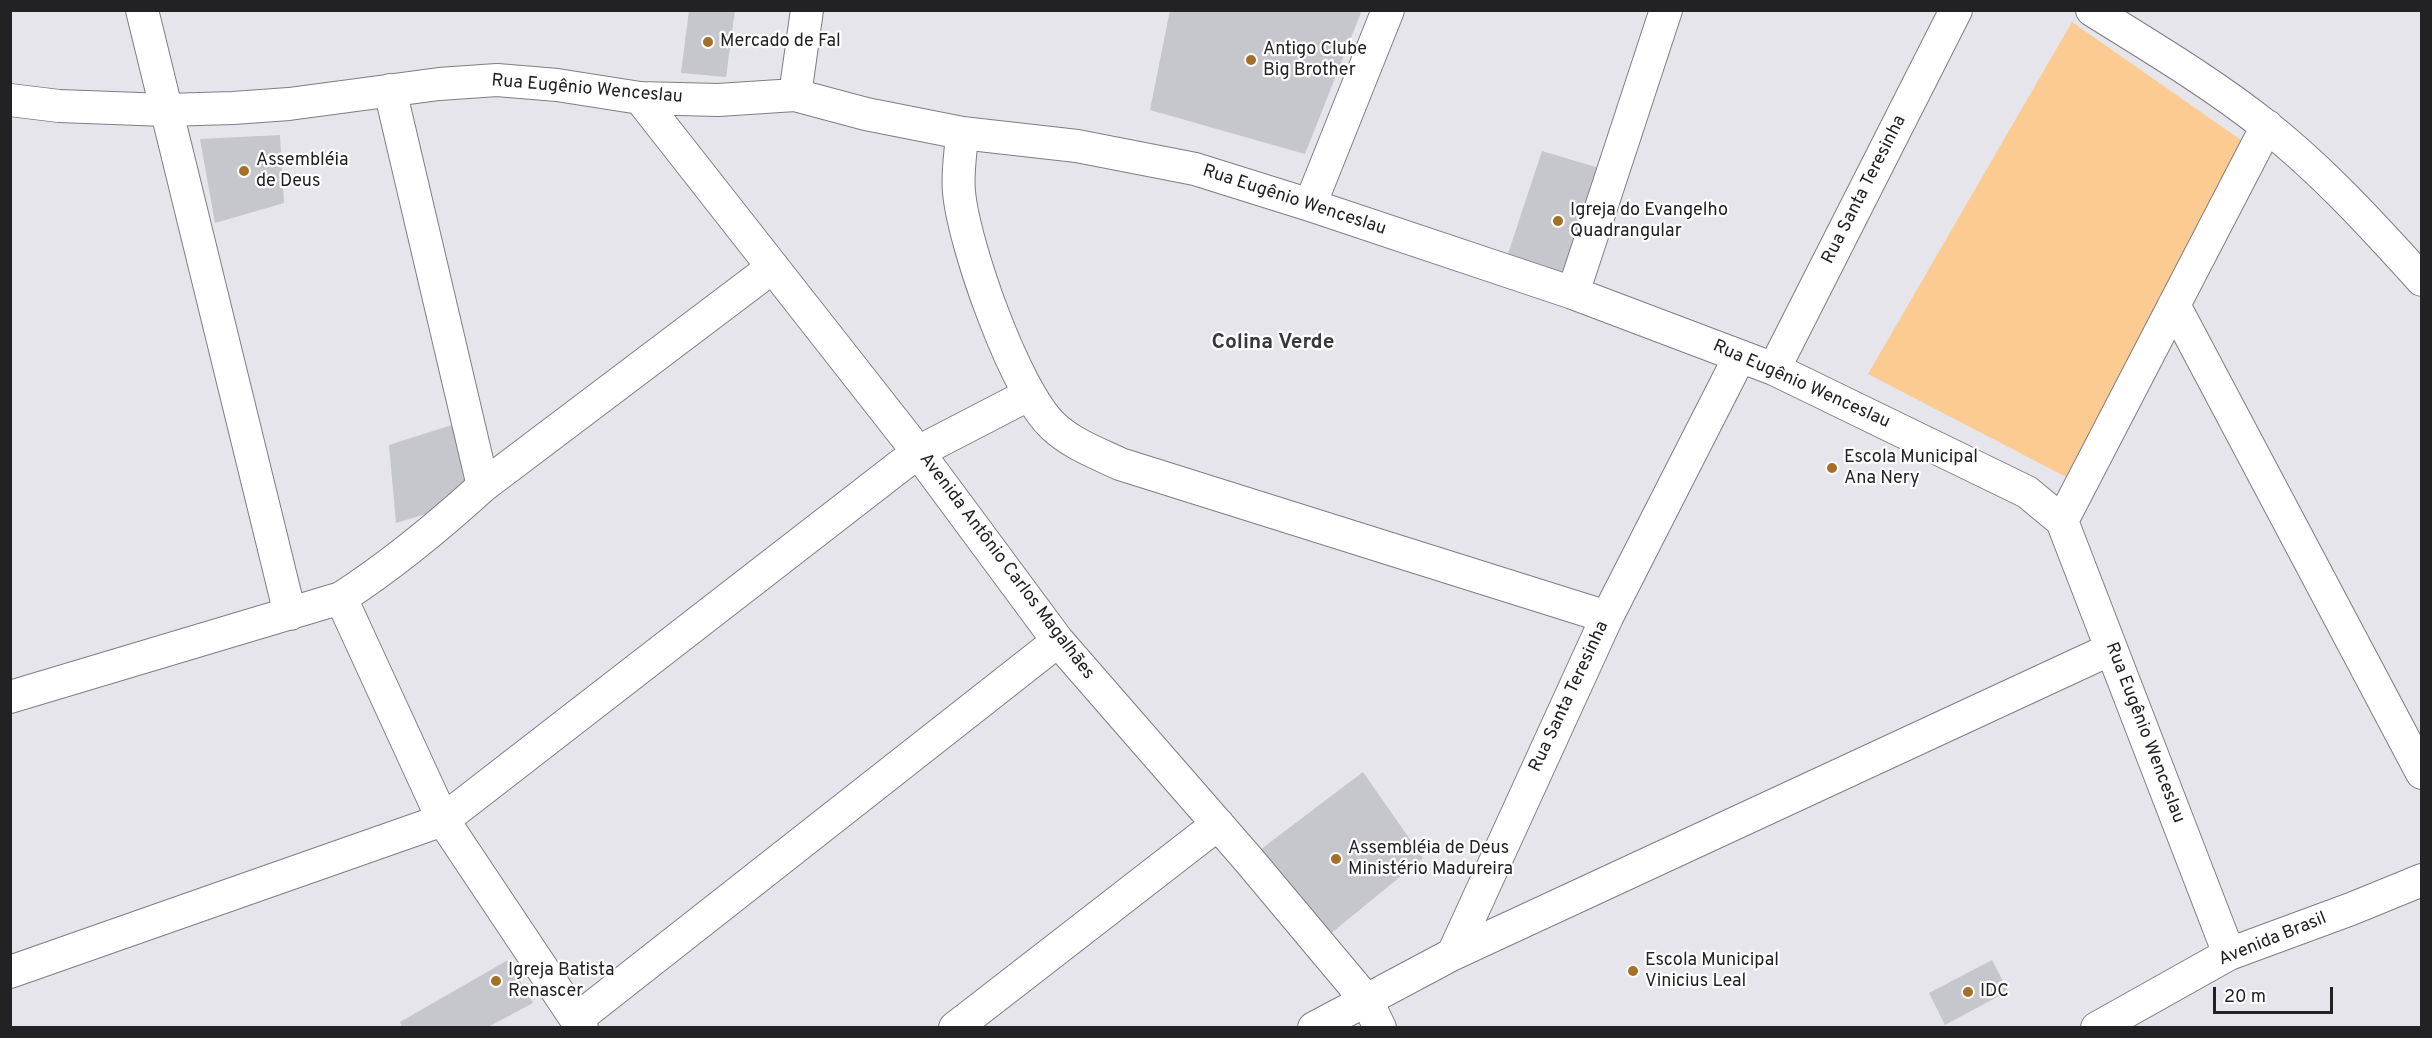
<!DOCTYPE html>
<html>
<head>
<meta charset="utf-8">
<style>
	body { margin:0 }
	#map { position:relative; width:2432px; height:1038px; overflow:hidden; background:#e5e5eb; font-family:Overpass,sans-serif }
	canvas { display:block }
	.frame { position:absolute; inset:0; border:12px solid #222224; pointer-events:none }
	.scale { position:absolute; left:2213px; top:987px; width:120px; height:27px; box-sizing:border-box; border:3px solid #222224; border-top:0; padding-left:8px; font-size:18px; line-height:21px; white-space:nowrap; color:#222224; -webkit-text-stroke:4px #fff; paint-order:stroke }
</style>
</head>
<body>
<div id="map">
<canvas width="2432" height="1038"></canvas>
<div class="frame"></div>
<div class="scale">20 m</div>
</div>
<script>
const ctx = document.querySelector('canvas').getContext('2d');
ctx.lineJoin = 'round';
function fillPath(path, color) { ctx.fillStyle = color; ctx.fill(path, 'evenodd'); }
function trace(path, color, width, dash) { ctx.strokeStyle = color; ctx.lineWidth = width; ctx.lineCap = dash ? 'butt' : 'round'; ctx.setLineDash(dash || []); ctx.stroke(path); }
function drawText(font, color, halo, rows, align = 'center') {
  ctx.font = font + ' Overpass,sans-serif'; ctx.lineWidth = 4.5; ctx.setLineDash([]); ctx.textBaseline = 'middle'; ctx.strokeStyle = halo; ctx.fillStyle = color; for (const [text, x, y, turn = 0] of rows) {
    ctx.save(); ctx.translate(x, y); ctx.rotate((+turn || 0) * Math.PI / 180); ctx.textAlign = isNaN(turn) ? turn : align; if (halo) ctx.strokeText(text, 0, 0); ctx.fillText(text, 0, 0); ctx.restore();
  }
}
fillPath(new Path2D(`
	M2072,22L2241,140L2070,479L1868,374Z`), '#fccb92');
fillPath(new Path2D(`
	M689,10H735L726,77L681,73Z
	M1170,10H1362L1305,154L1150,110Z
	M280,135L284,203L215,223L200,139Z
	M1542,151L1613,172L1573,293L1503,269Z
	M452,425L465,483L429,513L396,523L389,445Z
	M1363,772L1423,858L1318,944L1248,859Z
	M508,960L533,1003L486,1028H402L400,1022Z
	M1992,960L2008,991L1945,1025L1929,993Z`), '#c6c6cd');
const street = new Path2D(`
	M142,10L290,614
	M2092,10C2151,47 2212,83 2266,126C2323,171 2373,226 2422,280
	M390,90L483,486L773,267
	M795,95L807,10
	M640,98L918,452L1058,641L1248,859L1367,1001L1380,1028
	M10,100L59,106L166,110L233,108L289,104L439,84L497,80L557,85L640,98L718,100L795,95L866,114L962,133L1077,146L1195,169L1310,205L1573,293L1774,369L2027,492L2062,521L2229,954
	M962,133C961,152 957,173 959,192C964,246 1015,390 1053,426C1072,444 1097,453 1120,464L1607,617
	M1310,205L1388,10
	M1573,293L1666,10
	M2174,305L2422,773
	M1774,369L1956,10
	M2062,521L2267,126
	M341,598L443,820L582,1028
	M10,697L341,598C392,565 438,527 483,486
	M1453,954L2111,649
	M10,972L443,820L918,452L1028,395
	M577,1019L1058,641
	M955,1028L1218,824
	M1314,1028L1453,954L1607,617L1740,356
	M2097,1028L2229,954L2351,909L2422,880`);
trace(street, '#7e7e83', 34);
trace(street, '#fff', 32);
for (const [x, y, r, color] of [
	[708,42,6,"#a46f28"],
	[1251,60,6,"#a46f28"],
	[244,171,6,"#a46f28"],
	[1558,221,6,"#a46f28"],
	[1832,468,6,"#a46f28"],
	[1336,859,6,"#a46f28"],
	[1633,971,6,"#a46f28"],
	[496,981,6,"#a46f28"],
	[1968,992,6,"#a46f28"]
]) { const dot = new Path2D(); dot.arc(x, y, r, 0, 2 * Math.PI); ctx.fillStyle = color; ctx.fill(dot); trace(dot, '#fff', 2); }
drawText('18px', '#222224', '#fff', [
	["Mercado de Fal",720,42],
	["Antigo Clube",1263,50],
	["Big Brother",1263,71],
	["Assembléia",256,161],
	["de Deus",256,182],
	["Igreja do Evangelho",1570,211],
	["Quadrangular",1570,232],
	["Escola Municipal",1844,458],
	["Ana Nery",1844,479],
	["Assembléia de Deus",1348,849],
	["Ministério Madureira",1348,870],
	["Escola Municipal",1645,961],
	["Vinicius Leal",1645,982],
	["Igreja Batista",508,971],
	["Renascer",508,992],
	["IDC",1980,992]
], 'left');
drawText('18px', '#222224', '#fff', [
	["Rua Eugênio Wenceslau",587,90,5],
	["Rua Santa Teresinha",1865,190,-63],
	["Rua Eugênio Wenceslau",1294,201,18],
	["Rua Eugênio Wenceslau",1801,385,24],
	["Avenida Antônio Carlos Magalhães",1006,567,53],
	["Rua Santa Teresinha",1570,697,-65],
	["Rua Eugênio Wenceslau",2144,733,69],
	["Avenida Brasil",2273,940,-22]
]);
drawText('bold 21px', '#37373d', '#fff', [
	["Colina Verde",1273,344]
]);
</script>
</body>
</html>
